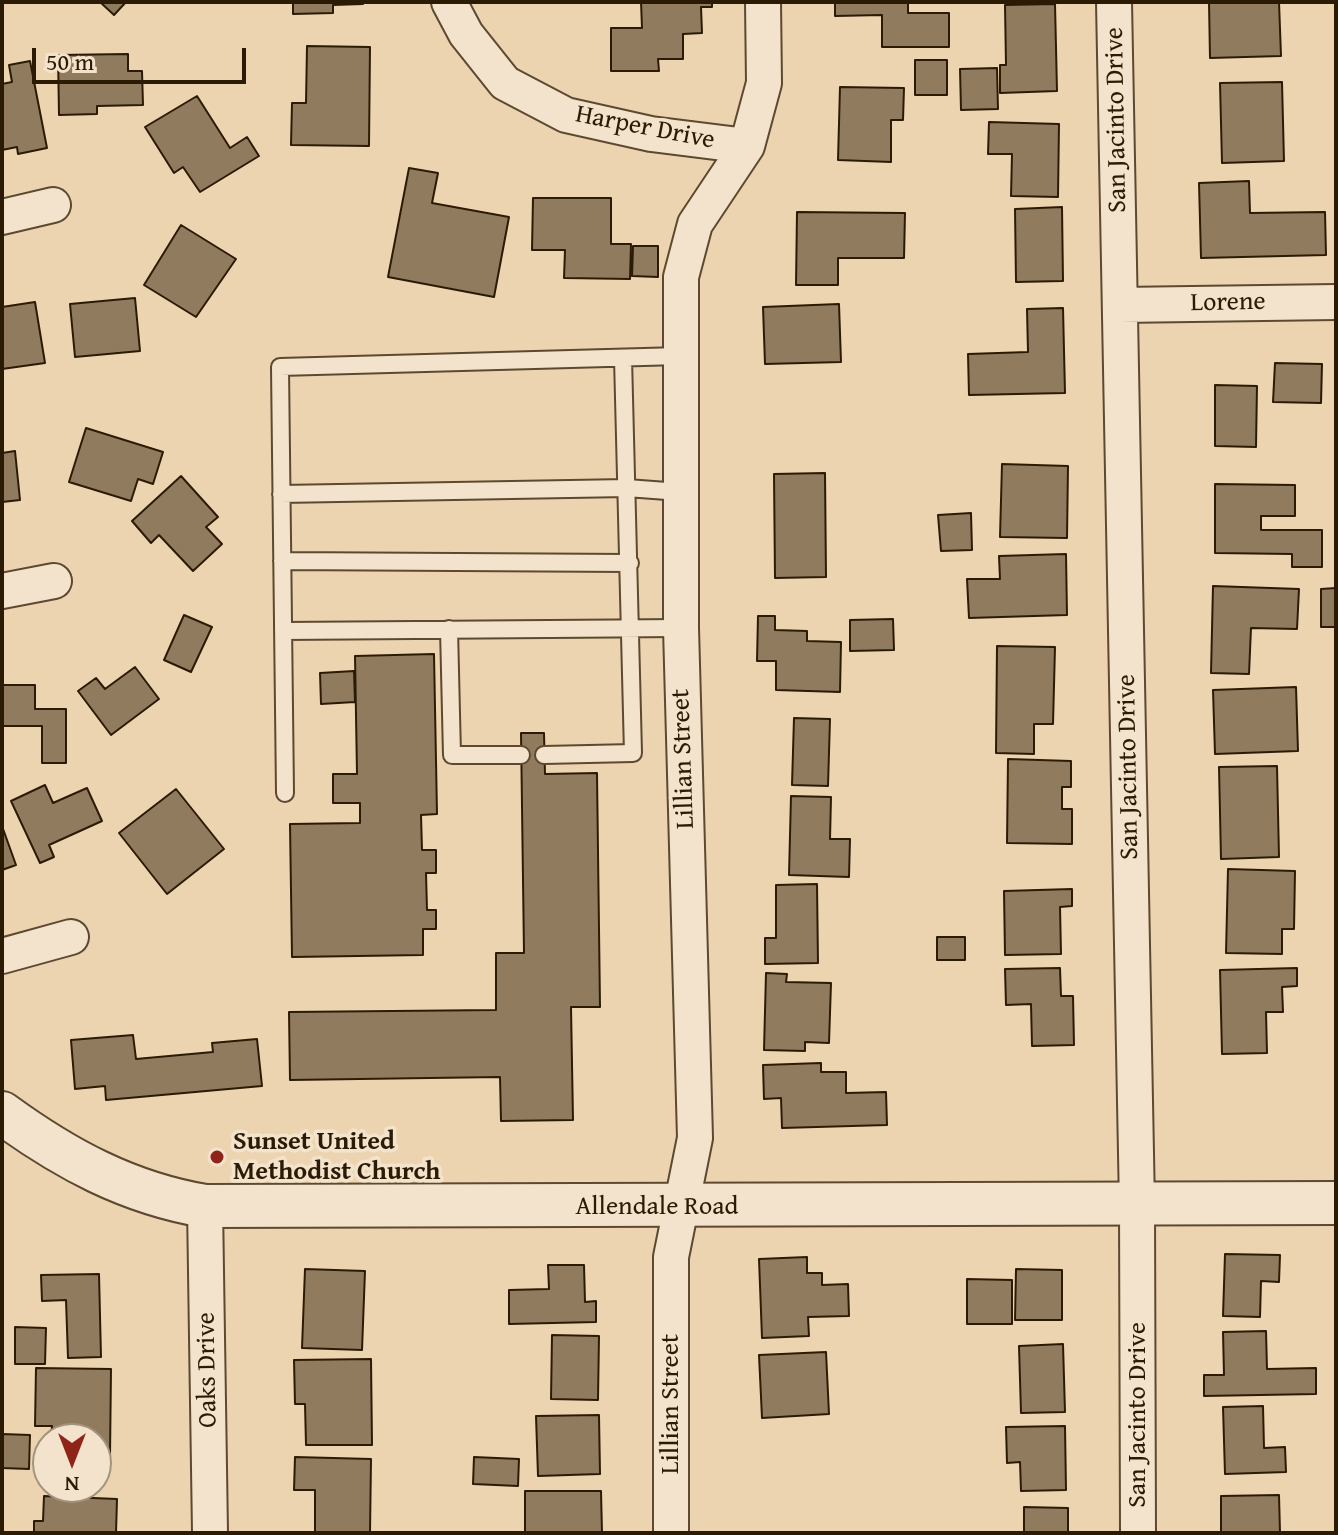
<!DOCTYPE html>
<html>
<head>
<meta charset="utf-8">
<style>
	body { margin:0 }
	#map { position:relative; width:1338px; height:1535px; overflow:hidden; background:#edd4b1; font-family:"Gentium Book Plus",serif }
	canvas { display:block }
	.frame { position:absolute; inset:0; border:4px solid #2c1b04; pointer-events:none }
	.north { position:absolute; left:32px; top:1423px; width:80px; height:80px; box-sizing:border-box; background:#f3e3cc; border:2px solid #a3937c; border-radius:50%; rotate:180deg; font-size:22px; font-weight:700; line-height:32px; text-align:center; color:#2c1b04 }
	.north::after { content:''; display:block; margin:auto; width:28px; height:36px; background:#8f2418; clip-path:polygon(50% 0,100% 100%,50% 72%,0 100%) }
	.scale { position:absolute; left:32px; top:48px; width:214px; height:36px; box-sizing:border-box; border:4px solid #2c1b04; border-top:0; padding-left:10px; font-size:24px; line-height:28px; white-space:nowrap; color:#2c1b04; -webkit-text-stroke:6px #f3e3cc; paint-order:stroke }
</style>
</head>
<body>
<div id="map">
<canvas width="1338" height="1535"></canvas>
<div class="frame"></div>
<div class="north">N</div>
<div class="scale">50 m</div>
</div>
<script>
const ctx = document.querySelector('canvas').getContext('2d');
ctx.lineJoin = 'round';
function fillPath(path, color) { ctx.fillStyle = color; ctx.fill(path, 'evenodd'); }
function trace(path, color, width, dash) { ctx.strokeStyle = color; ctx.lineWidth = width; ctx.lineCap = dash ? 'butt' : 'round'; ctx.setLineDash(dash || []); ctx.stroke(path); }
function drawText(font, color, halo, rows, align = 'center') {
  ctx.font = font + ' "Gentium Book Plus",serif'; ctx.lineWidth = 7; ctx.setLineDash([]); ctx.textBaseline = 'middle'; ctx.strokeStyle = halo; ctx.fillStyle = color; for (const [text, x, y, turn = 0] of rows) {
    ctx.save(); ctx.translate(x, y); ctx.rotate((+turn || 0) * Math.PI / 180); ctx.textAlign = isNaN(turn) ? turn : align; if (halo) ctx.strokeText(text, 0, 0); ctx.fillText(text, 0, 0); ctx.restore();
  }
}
const building = new Path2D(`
	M100,2H126L114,15Z
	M293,2H363V4L333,5V13L293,14Z
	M641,2H712V7H701L702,33L683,34V59H658L659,71H611V28H642Z
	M835,2H908V13H949V47H882V15L835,16Z
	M1209,2H1279L1281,56L1210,58Z
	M1055,4L1057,91L1000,93V65H1006L1005,5Z
	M307,46L370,47L369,146L291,145L292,103H306Z
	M128,54V71H142L143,105L97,106V114L59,115L58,55Z
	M915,60H947V95H915Z
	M30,61L47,148L18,154L17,147L2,150V84L12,82L9,65Z
	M997,68L998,109L961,110L960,69Z
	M1282,82L1284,161L1222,163L1220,83Z
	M840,87L904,88L903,120H891V162L838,160Z
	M197,96L230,148L247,137L259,156L200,192L183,167L174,173L145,127Z
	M989,122L1059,124L1058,197L1011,196L1012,154H988Z
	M409,168L438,173L432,203L509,217L494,297L388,277Z
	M1249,181L1250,213L1325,212L1326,255L1201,258L1199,183Z
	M533,198H611V244H631L630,279L564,278L565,250H532Z
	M1062,207L1063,281L1016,282L1015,209Z
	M797,212L905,213L904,258H838V285H796Z
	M181,225L236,259L196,317L144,285Z
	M633,246H658V277L632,276Z
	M135,298L140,351L75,357L70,304Z
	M35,302L45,363L2,369V307Z
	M839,304L841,362L765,364L763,307Z
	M1063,308L1065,393L969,395L968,354L1028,352L1027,309Z
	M1275,363L1322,364L1321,403L1273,402Z
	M1215,385L1257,386L1256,447L1215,446Z
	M86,428L163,452L153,484L138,479L131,501L69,482Z
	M15,451L20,500L2,502V514V453Z
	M1002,464L1068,466L1067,538L1000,537Z
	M825,473L826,577L775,578L774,474Z
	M181,476L218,517L206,527L222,544L193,571L159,535L151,543L132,521Z
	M1215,484L1295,485V516H1261V530H1322V567H1292V554L1215,553Z
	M971,513L972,550L941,551L938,515Z
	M1066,554L1067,615L969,618L967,579H1000L999,556Z
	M1213,586L1299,589L1297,629L1251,628L1249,674L1211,673Z
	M1336,588V627H1321V589Z
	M184,615L212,627L191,672L164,660Z
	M758,616H775V630L807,631V641L841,642L840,692L776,690V661H757Z
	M893,619L894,650L850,651V620Z
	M997,646L1055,647L1053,724H1034V754L996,753Z
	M434,654L437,814L421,815L422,850H436V873H426L427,910H436V929H423V955L292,957L290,824L360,823V803H333V774H357L355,656Z
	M135,667L159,699L111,735L78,691L96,678L105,689Z
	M354,671L355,702L321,704L320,673Z
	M2,685H35V709H66V763H42V726H2Z
	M1296,687L1298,751L1215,754L1213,690Z
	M794,718L830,719L828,786L792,785Z
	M521,733H544L545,774L597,773L600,1007H571L573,1120L501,1121L500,1077L290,1080L289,1012L496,1010V953H524Z
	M1008,759L1071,761V787H1062V809H1072V844L1007,843Z
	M1277,766L1279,857L1221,859L1219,767Z
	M45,785L53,803L87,788L102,821L49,845L54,857L40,863L11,801Z
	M176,789L224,849L167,894L119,833Z
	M791,796L831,797L830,839H850L849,877L789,875Z
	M2,826L16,865L2,870Z
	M1228,869L1295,871L1294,929H1282V954L1226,953Z
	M817,884L818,963L765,964V938H776V885Z
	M1072,889V906L1060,907L1061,954L1005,955L1004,891Z
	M937,937H965V960H937Z
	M1060,968L1061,996H1073L1074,1045L1032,1046L1031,1004L1006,1005L1005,969Z
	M1297,968V986L1282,987L1283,1012H1266L1267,1053L1222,1054L1220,970Z
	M766,973L787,974L786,982L831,983L829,1043L805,1042V1051L764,1050Z
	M133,1035L136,1059L213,1052L212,1043L257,1039L262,1086L106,1100L105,1086L75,1089L71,1040Z
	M821,1063V1072H846V1093L886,1092L887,1125L782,1128L781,1098L764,1099L763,1065Z
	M1225,1254L1280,1255L1279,1282L1261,1281L1260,1317L1223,1316Z
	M807,1257V1273H822V1285L848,1284L849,1316L808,1317L809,1336L762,1338L759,1259Z
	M548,1265H584L585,1302L596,1301V1322L509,1324V1290L549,1289Z
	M305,1269L365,1271L362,1350L302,1348Z
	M1016,1269L1062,1270V1320H1015Z
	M99,1274L101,1357L68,1358L66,1300L42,1301L41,1275Z
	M967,1279L1012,1280V1324H967Z
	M15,1327L46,1328L45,1364H15Z
	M1266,1331L1267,1369L1316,1368V1394L1204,1396V1375H1224L1223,1332Z
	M552,1335L599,1336L598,1400L551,1399Z
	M1063,1344L1065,1412L1021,1413L1019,1346Z
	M826,1352L829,1414L762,1418L759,1355Z
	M371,1359L372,1445H306L305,1404H295L294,1360Z
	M36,1368L111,1369L110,1456H96V1439H51L52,1426H35Z
	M1263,1406L1264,1448L1285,1447L1286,1472L1225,1474L1223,1407Z
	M599,1415L600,1474L538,1476L536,1416Z
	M1065,1426L1066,1490L1021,1491L1020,1462L1007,1463L1006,1427Z
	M2,1434L30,1435L29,1469L2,1468Z
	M295,1457L371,1459L370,1533H315V1490H294Z
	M474,1457L519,1459L518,1486L473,1484Z
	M525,1491H601L602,1533H525Z
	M1279,1495L1280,1533H1221V1496Z
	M44,1496L117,1499L116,1533H34V1521H43Z
	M1024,1507L1068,1508V1533H1024Z`);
fillPath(building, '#907b5e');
trace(building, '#2c1b04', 2);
const service = new Path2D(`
	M281,494L627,488L680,492
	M282,561L630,563
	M449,629L452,755H521
	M283,631L681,628
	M544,755L633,753L623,358
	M285,793L280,367L680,356`);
const minor = new Path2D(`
	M449,2L466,34L505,83L566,115L651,134L747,146
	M1114,2L1137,1205L1138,1533
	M2,217L53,205
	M1120,305L1336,302
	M2,591L54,581
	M2,956L71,937
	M205,1206L210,1533
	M671,1533V1257L695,1138L681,628V277L695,224L747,146L764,83L763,2`);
const tertiary = new Path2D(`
	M2,1113C65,1159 128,1193 205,1206L1336,1203`);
trace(service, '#5c492f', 20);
trace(minor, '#5c492f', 38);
trace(tertiary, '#5c492f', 46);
trace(service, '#f3e3cc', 16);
trace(minor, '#f3e3cc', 34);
trace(tertiary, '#f3e3cc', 42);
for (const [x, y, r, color] of [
	[217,1157,8,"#8f2418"]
]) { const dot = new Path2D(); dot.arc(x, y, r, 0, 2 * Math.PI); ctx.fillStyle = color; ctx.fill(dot); trace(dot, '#f3e3cc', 3); }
drawText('26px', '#2c1b04', '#f3e3cc', [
	["San Jacinto Drive",1117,120,-91],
	["Harper Drive",645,128,11],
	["Lorene",1228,303,-1],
	["Lillian Street",684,759,-92],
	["San Jacinto Drive",1129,767,-91],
	["Allendale Road",657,1207],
	["Oaks Drive",208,1370,-91],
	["Lillian Street",671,1404,-90],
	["San Jacinto Drive",1138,1415,-90]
]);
drawText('bold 26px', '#2c1b04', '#f3e3cc', [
	["Sunset United",233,1142],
	["Methodist Church",233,1172]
], 'left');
</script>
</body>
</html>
